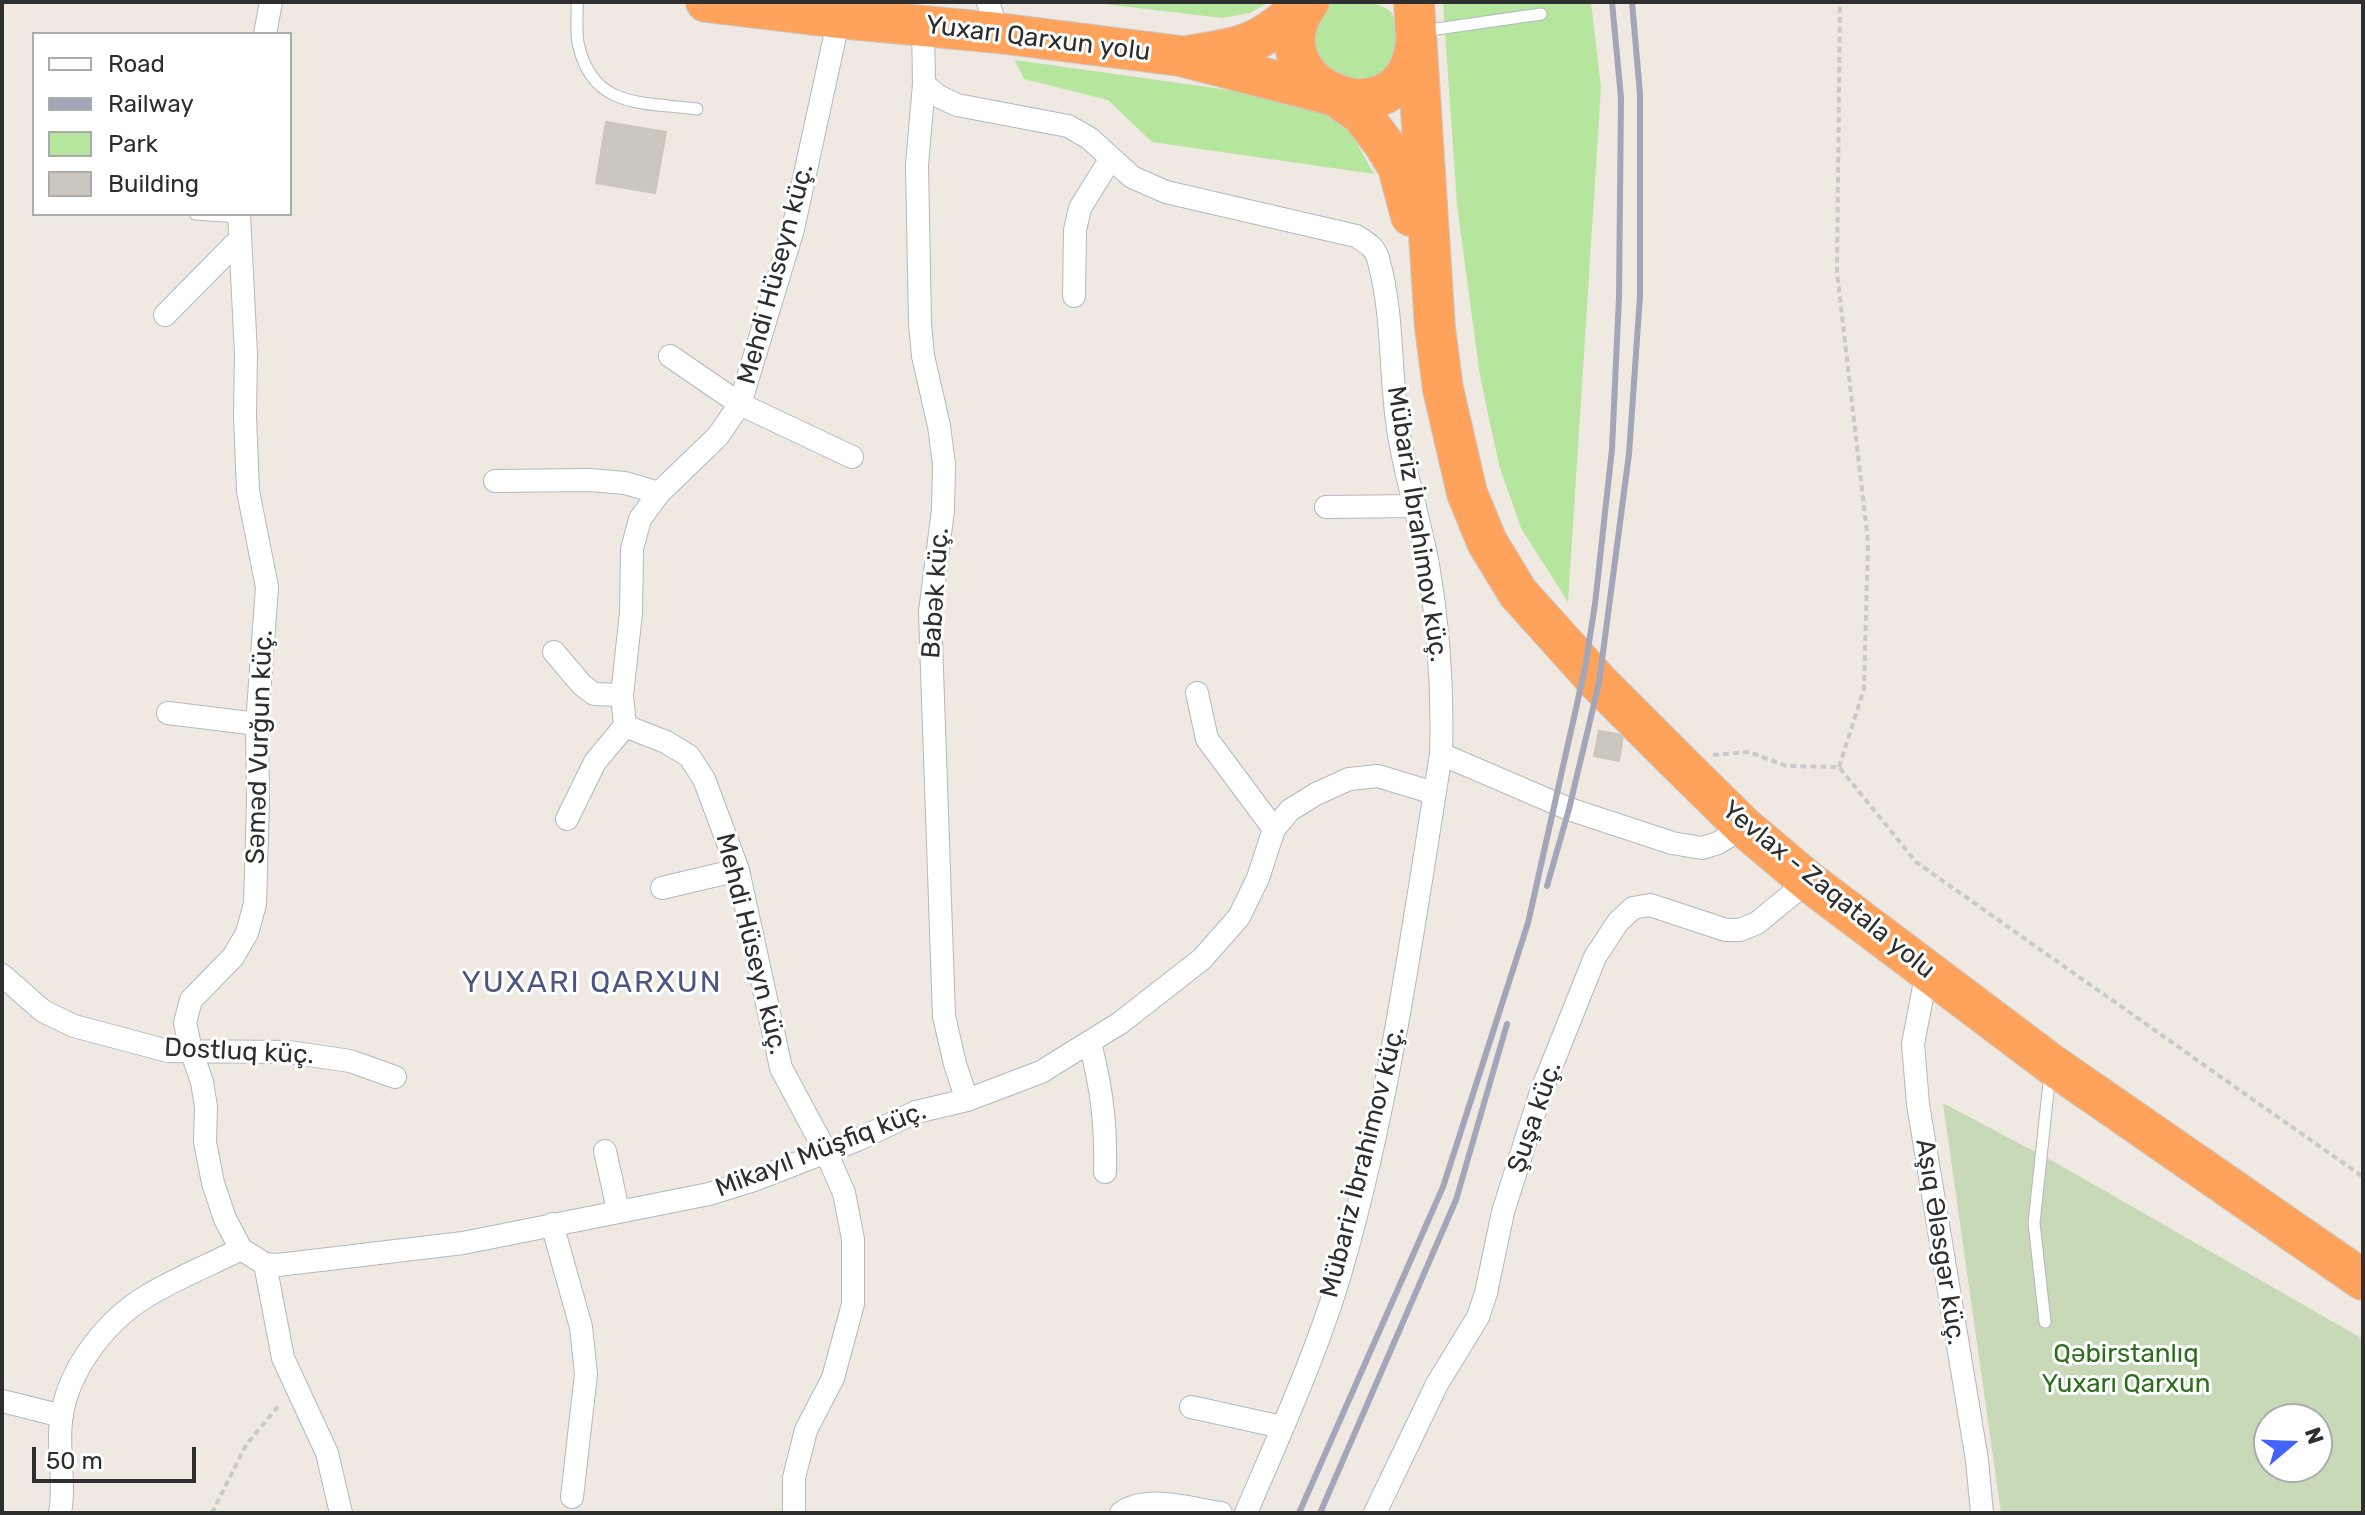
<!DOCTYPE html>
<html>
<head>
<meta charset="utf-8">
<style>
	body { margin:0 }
	#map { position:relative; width:2365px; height:1515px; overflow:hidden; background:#efe9e1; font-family:Rubik,sans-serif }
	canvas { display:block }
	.frame { position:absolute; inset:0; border:4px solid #2e2e2e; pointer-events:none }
	.legend { position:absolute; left:32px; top:32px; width:260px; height:184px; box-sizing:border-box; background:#fff; border:2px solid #ababab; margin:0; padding:10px 14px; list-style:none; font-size:24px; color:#2e2e2e }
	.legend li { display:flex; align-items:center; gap:16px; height:40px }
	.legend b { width:40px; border:2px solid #ababab }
	.north { position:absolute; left:2253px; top:1403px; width:80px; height:80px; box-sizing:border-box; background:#fff; border:2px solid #ababab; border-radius:50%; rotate:71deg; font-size:22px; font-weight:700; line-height:32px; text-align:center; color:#2e2e2e }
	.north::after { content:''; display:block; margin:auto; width:28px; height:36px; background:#4264fb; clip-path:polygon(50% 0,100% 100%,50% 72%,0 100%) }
	.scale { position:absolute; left:32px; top:1447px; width:164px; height:36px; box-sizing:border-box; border:4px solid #2e2e2e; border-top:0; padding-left:10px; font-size:24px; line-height:28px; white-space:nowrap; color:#2e2e2e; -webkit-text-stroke:6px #fff; paint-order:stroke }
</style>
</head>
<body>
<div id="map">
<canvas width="2365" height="1515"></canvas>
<div class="frame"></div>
<ul class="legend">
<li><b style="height:10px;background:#fff"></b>Road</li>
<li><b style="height:10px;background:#a3a6b8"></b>Railway</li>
<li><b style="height:22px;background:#b6e59e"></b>Park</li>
<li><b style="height:22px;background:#cbc7bf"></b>Building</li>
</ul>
<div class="north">N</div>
<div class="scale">50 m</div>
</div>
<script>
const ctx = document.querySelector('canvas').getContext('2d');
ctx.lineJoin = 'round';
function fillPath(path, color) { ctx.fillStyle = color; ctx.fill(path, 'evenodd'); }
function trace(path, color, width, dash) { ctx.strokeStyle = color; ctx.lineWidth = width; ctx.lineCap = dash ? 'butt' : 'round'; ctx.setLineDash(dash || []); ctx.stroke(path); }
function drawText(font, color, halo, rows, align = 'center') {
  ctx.font = font + ' Rubik,sans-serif'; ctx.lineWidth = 6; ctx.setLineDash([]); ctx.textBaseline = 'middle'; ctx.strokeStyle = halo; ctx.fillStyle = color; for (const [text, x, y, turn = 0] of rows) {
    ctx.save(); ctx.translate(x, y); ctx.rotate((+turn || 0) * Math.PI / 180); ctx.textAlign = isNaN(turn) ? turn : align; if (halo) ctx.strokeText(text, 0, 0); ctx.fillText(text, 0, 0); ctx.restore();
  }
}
fillPath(new Path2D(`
	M1087,2H1269L1250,13L1222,18Z
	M1334,2C1384,2 1404,1 1397,60L1367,85L1319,68L1312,29L1327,7Z
	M1443,2H1591L1601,88L1568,602L1521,528L1499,465L1480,376L1457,205Z
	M1015,60L1300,100L1333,114L1350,131L1374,174L1152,142L1108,100L1024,79Z`), '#b6e59e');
fillPath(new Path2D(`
	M1943,1103L2058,1164L2363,1339V1513H2001ZM2269,1419H2317V1467H2269Z`), '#c8d9b8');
const building = new Path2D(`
	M606,122L666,132L655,193L596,183Z
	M1599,731L1623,735L1619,761L1594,756Z`);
fillPath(building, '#cbc7bf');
trace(building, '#cbc5ba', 2);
const lane = new Path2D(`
	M577,2C578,16 575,33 579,47C594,109 644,102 697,109
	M1423,31L1541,14
	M195,214L239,217
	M2045,1322L2034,1223L2050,1073`);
const street = new Path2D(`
	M988,2L998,33
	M923,25L924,84L938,96L957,105L1068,126L1089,138L1132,177L1166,192L1356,236C1369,244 1376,248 1379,262C1393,314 1390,369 1397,421C1403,470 1419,516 1428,565C1439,628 1443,689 1441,754C1413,927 1390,1102 1341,1271C1318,1350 1279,1436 1246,1513
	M265,34L271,2
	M924,84L917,165L920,324L923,356L939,426L944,464L943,510L930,612L944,1016L955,1064L967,1100
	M239,214L246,354L245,416L248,491L267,587L257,724L258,800L255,904L247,933L233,957L191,1000L185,1023L191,1050L202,1082L206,1107L205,1142L213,1183L225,1219L241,1249
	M1074,296L1075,230L1080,208L1111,158
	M165,315L240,239
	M670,356L740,404L852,457
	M495,481L590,480L625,483L659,493
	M1326,507L1415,506
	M554,652L582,685L594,694L622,695
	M1197,693L1207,739L1274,829
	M168,713L257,724
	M1441,754L1569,809L1672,843L1702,848L1718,843L1744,827
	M567,819L595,762L625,726
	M662,888L738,870
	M1927,971L1913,1044L1918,1104L1977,1460L1982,1513
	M2,975L43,1011L74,1026L168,1051L289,1052L350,1061L395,1077
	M1090,1043C1102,1089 1106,1124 1105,1172
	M605,1151L618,1210
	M552,1224L581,1327L586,1374L572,1497
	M265,1264L283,1358L327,1453L341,1513
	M2,1401L62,1416
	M1191,1407L1282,1427
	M60,1513C66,1480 56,1446 62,1414C70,1367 107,1320 147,1296C176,1278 210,1265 241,1249L265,1264L278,1265L463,1243L709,1194L754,1180L857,1140L916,1112L967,1100L1041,1072L1120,1023L1202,959L1239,917L1258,878L1274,829L1290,810L1316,794L1349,779L1378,776L1434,793
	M794,1513V1478L806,1430L833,1378L853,1304V1239L844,1193L826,1152L781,1068L738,870L704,779L689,756L666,742L625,726L622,695L631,613L632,549L640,519L659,493L718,436L740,404L793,229L839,18
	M1121,1513C1148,1494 1190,1509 1221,1513
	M1375,1513L1437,1384L1478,1317L1486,1293L1503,1212L1541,1092L1595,957L1618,922L1633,908L1650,905L1726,930H1740L1757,923L1808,881`);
const highway = new Path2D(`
	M706,2L839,18L998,33L1180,56L1335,96L1362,115L1384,144L1398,167L1411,216
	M1309,2C1248,83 1402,151 1416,43
	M1414,2L1435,328L1443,389L1467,493L1487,542L1518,593L1599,683L1680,764L1744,827L1808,881L2051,1064L2363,1280
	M1192,55C1250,47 1263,41 1307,2`);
trace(lane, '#b4b7c1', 13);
trace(street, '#b4b7c1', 24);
trace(highway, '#c9c9c9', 42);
trace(new Path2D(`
	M1713,755L1749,752L1786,766L1839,767L1916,862L2363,1177
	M1839,767L1864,689L1868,542L1837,272L1840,2
	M212,1513L246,1445L280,1404`), '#c9c9c9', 4, [6, 4]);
trace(lane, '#fff', 11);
trace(street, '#fff', 22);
trace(highway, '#ffa35c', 40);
trace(new Path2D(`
	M1547,886L1569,809L1599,683L1629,454L1640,296V94L1632,2
	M1299,1513L1443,1187L1528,923L1585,668L1595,604L1612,449L1619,297L1621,98L1612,2
	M1320,1513L1456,1200L1507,1024`), '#a3a6b8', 6);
drawText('26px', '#2e2e2e', '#fff', [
	["Yuxarı Qarxun yolu",1038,39,7],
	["Mehdi Hüseyn küç.",776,274,-75],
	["Mübariz İbrahimov küç.",1417,524,81],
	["Babək küç.",936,593,-86],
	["Səməd Vurğun küç.",260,747,-88],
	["Yevlax - Zaqatala yolu",1828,890,39],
	["Mehdi Hüseyn küç.",751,944,76],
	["Dostluq küç.",239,1052,3],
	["Şuşa küç.",1535,1117,-71],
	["Mikayıl Müşfiq küç.",821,1150,-21],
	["Mübariz İbrahimov küç.",1363,1162,-76],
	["Aşıq Ələsgər küç.",1940,1242,81]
]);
drawText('26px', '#2c6e1b', '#fff', [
	["Qəbirstanlıq",2126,1354],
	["Yuxarı Qarxun",2126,1384]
]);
ctx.letterSpacing = '2px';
drawText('30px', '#4d5680', '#fff', [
	["YUXARI QARXUN",592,983]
]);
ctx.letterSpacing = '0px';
</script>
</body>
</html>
